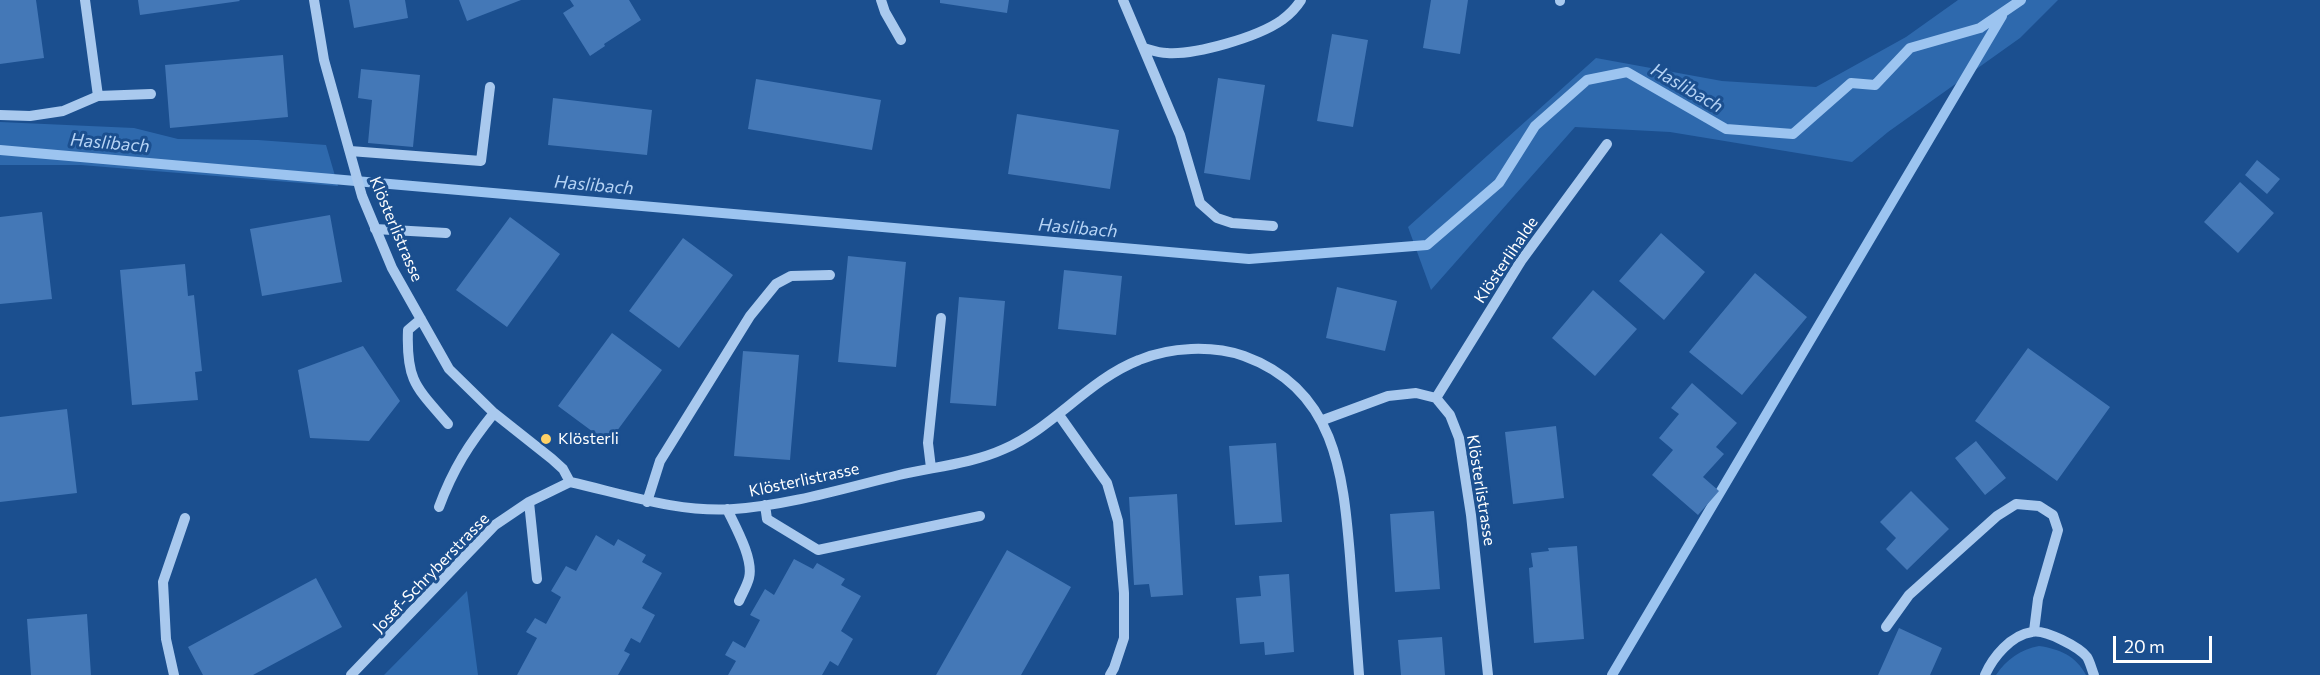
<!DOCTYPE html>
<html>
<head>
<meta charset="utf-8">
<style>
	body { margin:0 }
	#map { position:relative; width:2320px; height:675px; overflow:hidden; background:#1b4f8f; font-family:Commissioner,sans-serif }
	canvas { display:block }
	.scale { position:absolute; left:2113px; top:636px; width:99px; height:27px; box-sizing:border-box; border:3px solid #fff; border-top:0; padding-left:8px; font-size:18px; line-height:21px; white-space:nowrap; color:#fff; -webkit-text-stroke:4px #1b4f8f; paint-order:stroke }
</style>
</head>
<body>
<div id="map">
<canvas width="2320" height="675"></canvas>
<div class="scale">20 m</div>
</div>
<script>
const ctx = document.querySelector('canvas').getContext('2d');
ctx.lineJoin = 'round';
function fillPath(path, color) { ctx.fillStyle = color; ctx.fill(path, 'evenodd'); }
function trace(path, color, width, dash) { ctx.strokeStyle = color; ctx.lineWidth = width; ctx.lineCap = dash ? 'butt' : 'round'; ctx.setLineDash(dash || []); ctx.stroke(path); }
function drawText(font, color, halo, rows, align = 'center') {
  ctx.font = font + ' Commissioner,sans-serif'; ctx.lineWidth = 6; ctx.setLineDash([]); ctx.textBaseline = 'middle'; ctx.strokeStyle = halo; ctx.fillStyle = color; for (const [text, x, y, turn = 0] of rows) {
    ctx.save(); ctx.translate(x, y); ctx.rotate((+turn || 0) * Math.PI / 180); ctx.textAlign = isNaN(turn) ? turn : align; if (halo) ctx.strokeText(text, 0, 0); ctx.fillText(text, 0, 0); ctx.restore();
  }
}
fillPath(new Path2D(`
	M1958,0H2058L2020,38L1888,132L1852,162L1670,132L1575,127L1431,290L1408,227L1596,58L1722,81L1816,87L1906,37Z
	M0,122L134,128L178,139L258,140L326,145L338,186L81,165H0Z
	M467,591L478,675H384Z
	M2039,646C2060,649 2076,656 2086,675H1996C2006,660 2021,649 2039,646Z`), '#2e69ad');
trace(new Path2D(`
	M0,150L1249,259L1427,245L1499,183L1535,126L1587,80L1627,72L1726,129L1793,134L1851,83L1875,85L1910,48L1980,28L2021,0
	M1612,675L2002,16`), '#9cc4f0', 10);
fillPath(new Path2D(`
	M0,0H36L44,58L0,64Z
	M138,0H239L240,1L140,15Z
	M349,0H405L408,18L354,28Z
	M459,0H521L467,21Z
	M570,0H629L641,20L604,44L605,46L590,56L563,13L574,6Z
	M940,0H1009L1007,13L940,3Z
	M1431,0H1468L1460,54L1423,48Z
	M1332,34L1368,40L1353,127L1317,121Z
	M283,55L288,117L170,128L165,65Z
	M361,69L420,75L413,147L368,143L372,100L358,98Z
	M1218,78L1265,85L1250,180L1204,173Z
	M756,79L881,100L872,150L748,129Z
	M553,98L652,110L647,155L548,145Z
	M1017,114L1119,130L1110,189L1008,174Z
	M2257,160L2280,179L2267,194L2245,175Z
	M2240,182L2274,213L2238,253L2204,222Z
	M42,212L52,299L0,304V217Z
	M330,215L342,282L262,296L250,229Z
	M510,217L560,254L507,327L456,290Z
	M1661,233L1705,272L1664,320L1619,281Z
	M683,238L733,275L679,348L629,311Z
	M848,256L906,262L896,367L838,362Z
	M185,264L188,296L194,295L202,371L195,372L198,400L132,405L120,270Z
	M1064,270L1122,276L1116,335L1058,329Z
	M1755,273L1807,317L1742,395L1689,352Z
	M1337,287L1397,301L1385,351L1326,338Z
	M1593,290L1637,329L1595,376L1552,338Z
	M959,297L1005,301L996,406L950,403Z
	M612,333L662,370L608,443L558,406Z
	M363,346L400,401L369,441L310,438L298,370Z
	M2028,348L2110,407L2057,481L1975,421Z
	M743,351L799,355L790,460L734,456Z
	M1692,383L1737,423L1716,447L1724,454L1703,477L1719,491L1698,515L1652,475L1673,450L1659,438L1679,414L1671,408Z
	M67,409L77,493L0,502V417Z
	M1556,426L1564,498L1513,504L1505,432Z
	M1976,441L2006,478L1985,495L1955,458Z
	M1276,443L1282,522L1235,525L1229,446Z
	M1911,491L1949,529L1907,570L1886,549L1896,538L1880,522Z
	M1177,494L1183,595L1151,597L1149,584L1134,585L1129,497Z
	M1434,511L1440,589L1395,592L1390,514Z
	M596,535L614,546L618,539L646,555L642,562L662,573L642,608L655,615L640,643L631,638L624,651L630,654L618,675H517L537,638L526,632L535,618L546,624L561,597L551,591L566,566L576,571Z
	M1577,546L1584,639L1534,643L1529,568L1533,567L1531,553L1549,551L1548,548Z
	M1007,550L1071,587L1021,675H936Z
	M794,559L813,569L817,563L845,579L841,585L861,596L841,631L853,639L838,666L830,661L822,675H728L736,661L725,655L733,641L745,648L760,620L750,615L765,589L774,595Z
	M1289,574L1294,652L1265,655L1264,642L1240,644L1236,598L1261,596L1259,576Z
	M316,578L342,627L253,675H203L188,647Z
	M87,614L91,675H31L27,619Z
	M1899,628L1942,648L1930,675H1878Z
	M1442,637L1445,675H1401L1398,640Z`), '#4478b7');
trace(new Path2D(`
	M85,0L98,96
	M314,0L324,60L362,196L392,268L449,369L494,413L552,459L563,469L570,482C624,494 678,513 734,509C790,505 845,488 899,475C932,467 971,464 1004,449C1053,428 1088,380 1139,360C1170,347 1212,345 1244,356C1335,389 1343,472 1350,556C1353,596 1356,635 1359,675
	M881,0L885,12L901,40
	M1123,0L1180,135L1200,203L1217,218L1232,223L1273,226
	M1560,0V1
	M1144,48C1151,50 1159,53 1167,53C1196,55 1258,37 1282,20C1290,14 1296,8 1301,0
	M0,115L30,116L63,111L98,96L151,94
	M350,151L481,161L490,87
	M375,229L446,233
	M421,319L408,330C406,381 416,387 448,424
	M1436,398L1521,261L1607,144
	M1059,415L1107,483L1118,521L1124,593V638L1114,668L1110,675
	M1323,420L1388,396L1416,393L1436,398L1450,415L1459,438L1471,515L1488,675
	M931,468L928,443L941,318
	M529,502L537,579
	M647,502L660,461L750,316L776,284L791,276L830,275
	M765,505L767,519L818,550L980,516
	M439,507C453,469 469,444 494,413
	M727,509C735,526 754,559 749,578C747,586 742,594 739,601
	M1886,627L1909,595L1997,516L2016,504L2039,506L2053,515L2058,530L2038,599L2034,631
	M174,675L166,639L163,582L185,518
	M351,675L495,525L529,502L570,482
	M1985,675C1993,657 2011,635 2032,632C2045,629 2079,647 2087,657C2090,662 2092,670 2094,675`), '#a9c9ee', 10);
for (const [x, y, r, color] of [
	[546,439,6,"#ffd166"]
]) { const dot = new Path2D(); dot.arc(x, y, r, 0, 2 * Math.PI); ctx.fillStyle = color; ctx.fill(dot); trace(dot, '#1b4f8f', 2); }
drawText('16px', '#fff', '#1b4f8f', [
	["Klösterlistrasse",396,229,67],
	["Klösterlihalde",1506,260,-56],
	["Klösterlistrasse",804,480,-12],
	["Klösterlistrasse",1481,490,81],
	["Josef-Schryberstrasse",431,573,-46]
]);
drawText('16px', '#fff', '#1b4f8f', [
	["Klösterli",558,439]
], 'left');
drawText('italic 18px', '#b5d3f5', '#1b4f8f', [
	["Haslibach",1687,88,30],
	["Haslibach",110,143,5],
	["Haslibach",594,185,5],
	["Haslibach",1078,228,5]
]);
</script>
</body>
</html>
